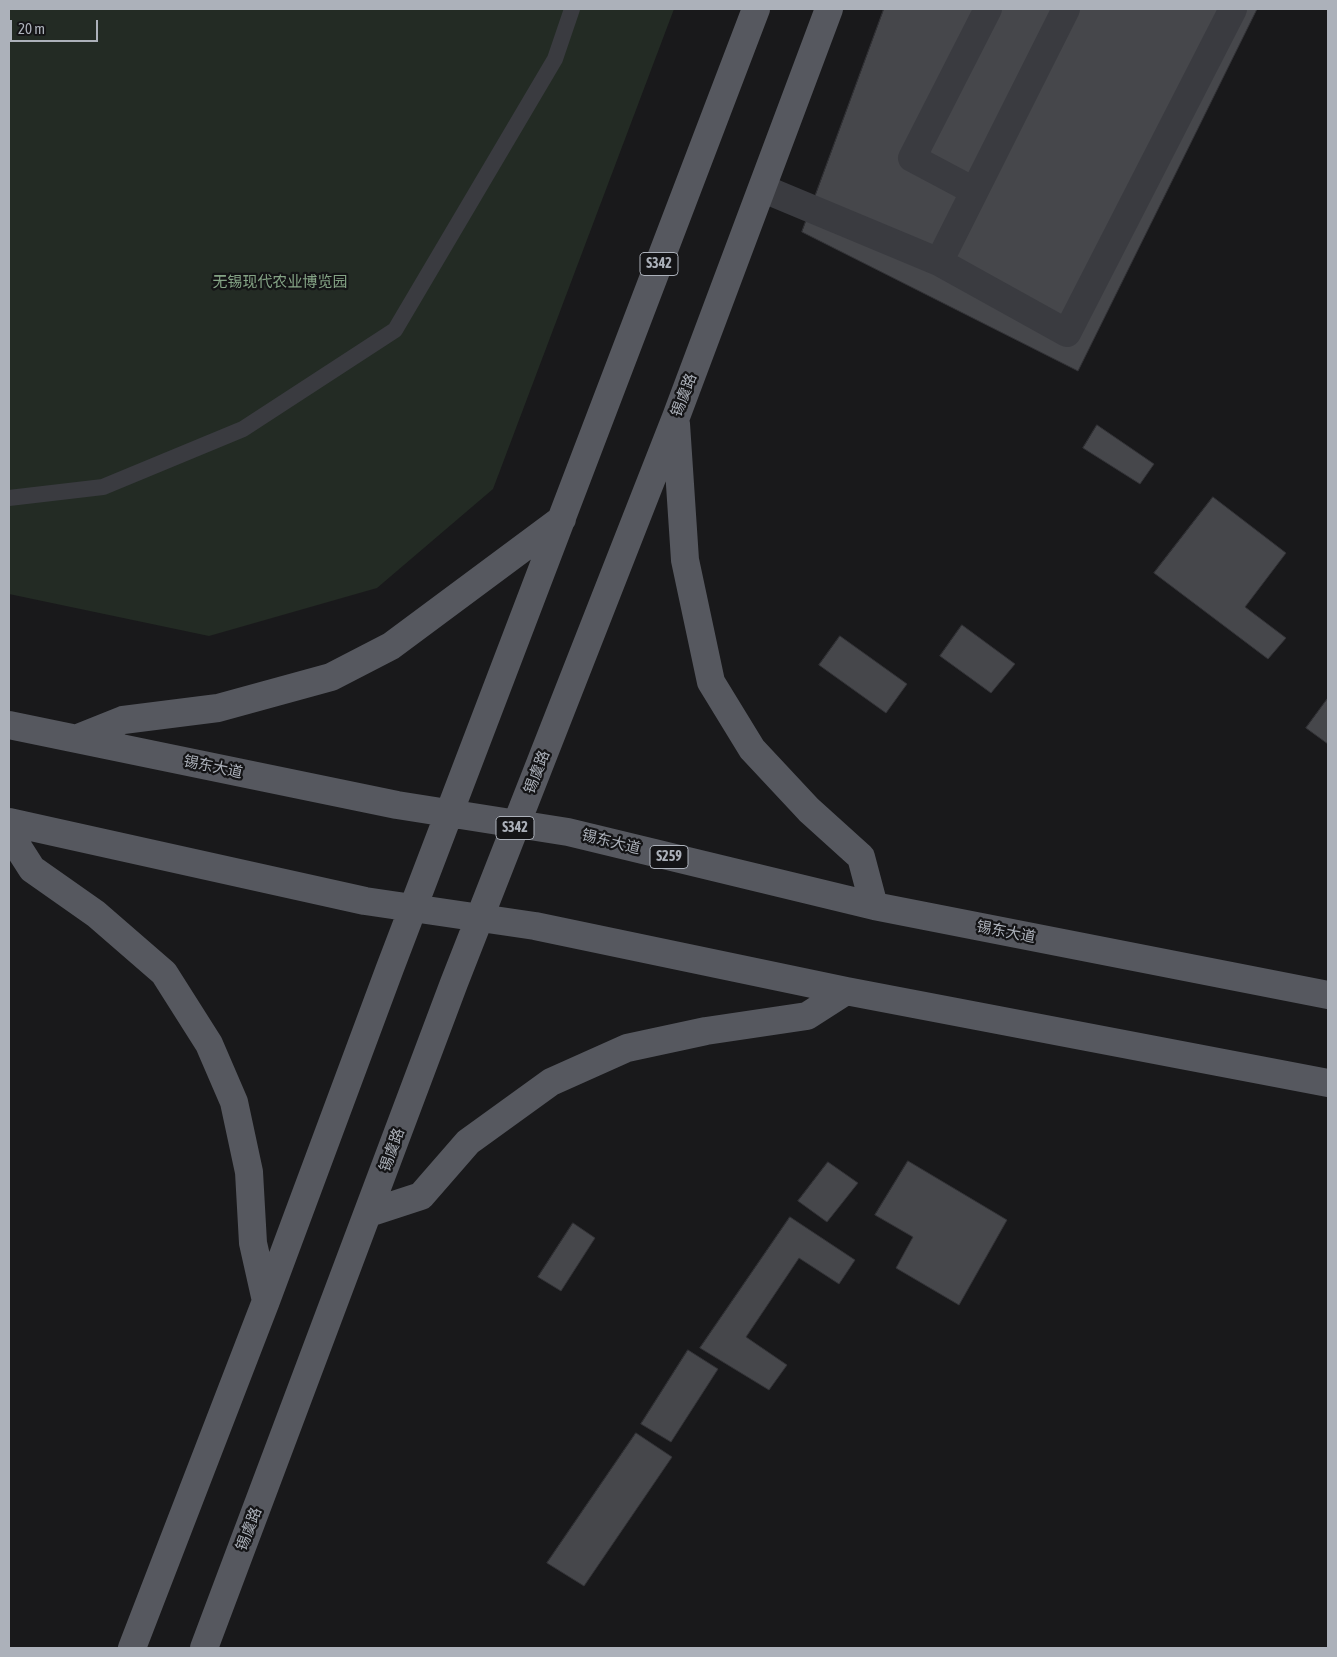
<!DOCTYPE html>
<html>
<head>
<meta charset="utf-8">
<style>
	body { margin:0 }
	#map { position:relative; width:1337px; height:1657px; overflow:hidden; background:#19191b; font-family:"Asap Condensed",sans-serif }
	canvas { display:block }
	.frame { position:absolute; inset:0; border:10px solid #acb1ba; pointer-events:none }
	.scale { position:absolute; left:10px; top:20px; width:88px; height:22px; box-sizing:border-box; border:2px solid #acb1ba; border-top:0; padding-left:6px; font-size:15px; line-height:18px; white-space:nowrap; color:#acb1ba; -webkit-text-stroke:4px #141416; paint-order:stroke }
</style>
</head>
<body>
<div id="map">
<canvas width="1337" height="1657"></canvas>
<div class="frame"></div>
<div class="scale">20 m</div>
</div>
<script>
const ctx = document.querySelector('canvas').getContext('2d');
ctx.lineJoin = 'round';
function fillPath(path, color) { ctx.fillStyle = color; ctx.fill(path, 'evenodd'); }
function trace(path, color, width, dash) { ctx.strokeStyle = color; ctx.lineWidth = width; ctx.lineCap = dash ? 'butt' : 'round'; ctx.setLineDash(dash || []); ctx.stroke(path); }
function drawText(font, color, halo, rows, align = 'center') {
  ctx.font = font + ' "Asap Condensed","Noto Sans SC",sans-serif'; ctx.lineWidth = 4.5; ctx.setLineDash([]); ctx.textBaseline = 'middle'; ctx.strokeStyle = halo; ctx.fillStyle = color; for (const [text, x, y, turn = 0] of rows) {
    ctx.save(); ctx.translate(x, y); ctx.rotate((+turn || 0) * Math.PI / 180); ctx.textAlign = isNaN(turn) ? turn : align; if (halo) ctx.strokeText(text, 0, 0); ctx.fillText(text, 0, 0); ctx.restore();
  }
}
fillPath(new Path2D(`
	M9,9H674L493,489L377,588L209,636L9,594Z`), '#232b24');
const building = new Path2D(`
	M884,9H1257L1078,371L802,232Z
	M1097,425L1154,464L1140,484L1083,448Z
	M1213,497L1286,553L1245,607L1286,638L1268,659L1154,573Z
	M962,625L1015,664L991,693L940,656Z
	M840,636L907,684L886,713L819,665Z
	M1328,698V744L1306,728Z
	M908,1161L1007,1220L959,1305L896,1268L913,1237L875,1215Z
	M828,1162L858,1183L827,1222L798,1201Z
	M790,1217L855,1260L839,1284L799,1258L746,1337L787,1365L769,1390L700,1348Z
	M573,1223L595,1238L561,1291L538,1277Z
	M688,1350L718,1369L671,1442L641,1424Z
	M636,1433L672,1457L584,1586L547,1563Z`);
fillPath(building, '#46474b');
trace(building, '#333337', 1);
trace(new Path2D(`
	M9,498L103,487L243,429L395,330L555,59L572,9`), '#3a3b40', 16);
trace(new Path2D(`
	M764,189L939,262L1067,333L1233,9
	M974,191L912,158L988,9
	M939,262L1066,9`), '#3a3b40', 28);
trace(new Path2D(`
	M676,424L685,560L711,682L752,749L809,810L861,857L874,906
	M9,725L397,805L568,832L874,906L1328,995
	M78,738L123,720L218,708L331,677L391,646L562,519
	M9,822L365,901L535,926L846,991L1328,1083
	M9,833L32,869L96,914L164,973L209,1044L234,1102L249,1172L253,1243L266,1301
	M369,1213L421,1196L468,1142L551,1082L627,1048L706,1031L807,1016L846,991
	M132,1648L266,1301L390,968L756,9
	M204,1648L454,983L676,417L829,9`), '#56585f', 28);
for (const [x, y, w] of [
	[659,264,38],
	[515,828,38],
	[669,857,38]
]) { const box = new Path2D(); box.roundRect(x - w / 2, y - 11.5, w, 23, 4); ctx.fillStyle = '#141416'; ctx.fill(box); trace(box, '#acb1ba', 1); }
drawText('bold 14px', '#acb1ba', null, [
	["S342",659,264],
	["S342",515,828],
	["S259",669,857]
]);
drawText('15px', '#84a385', '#141416', [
	["无锡现代农业博览园",280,282]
]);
drawText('15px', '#acb1ba', '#141416', [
	["锡虞路",684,395,-69],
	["锡东大道",213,767,12],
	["锡虞路",537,772,-69],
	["锡东大道",611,842,14],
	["锡东大道",1006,932,11],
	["锡虞路",392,1150,-70],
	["锡虞路",249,1529,-69]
]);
</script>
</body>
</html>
